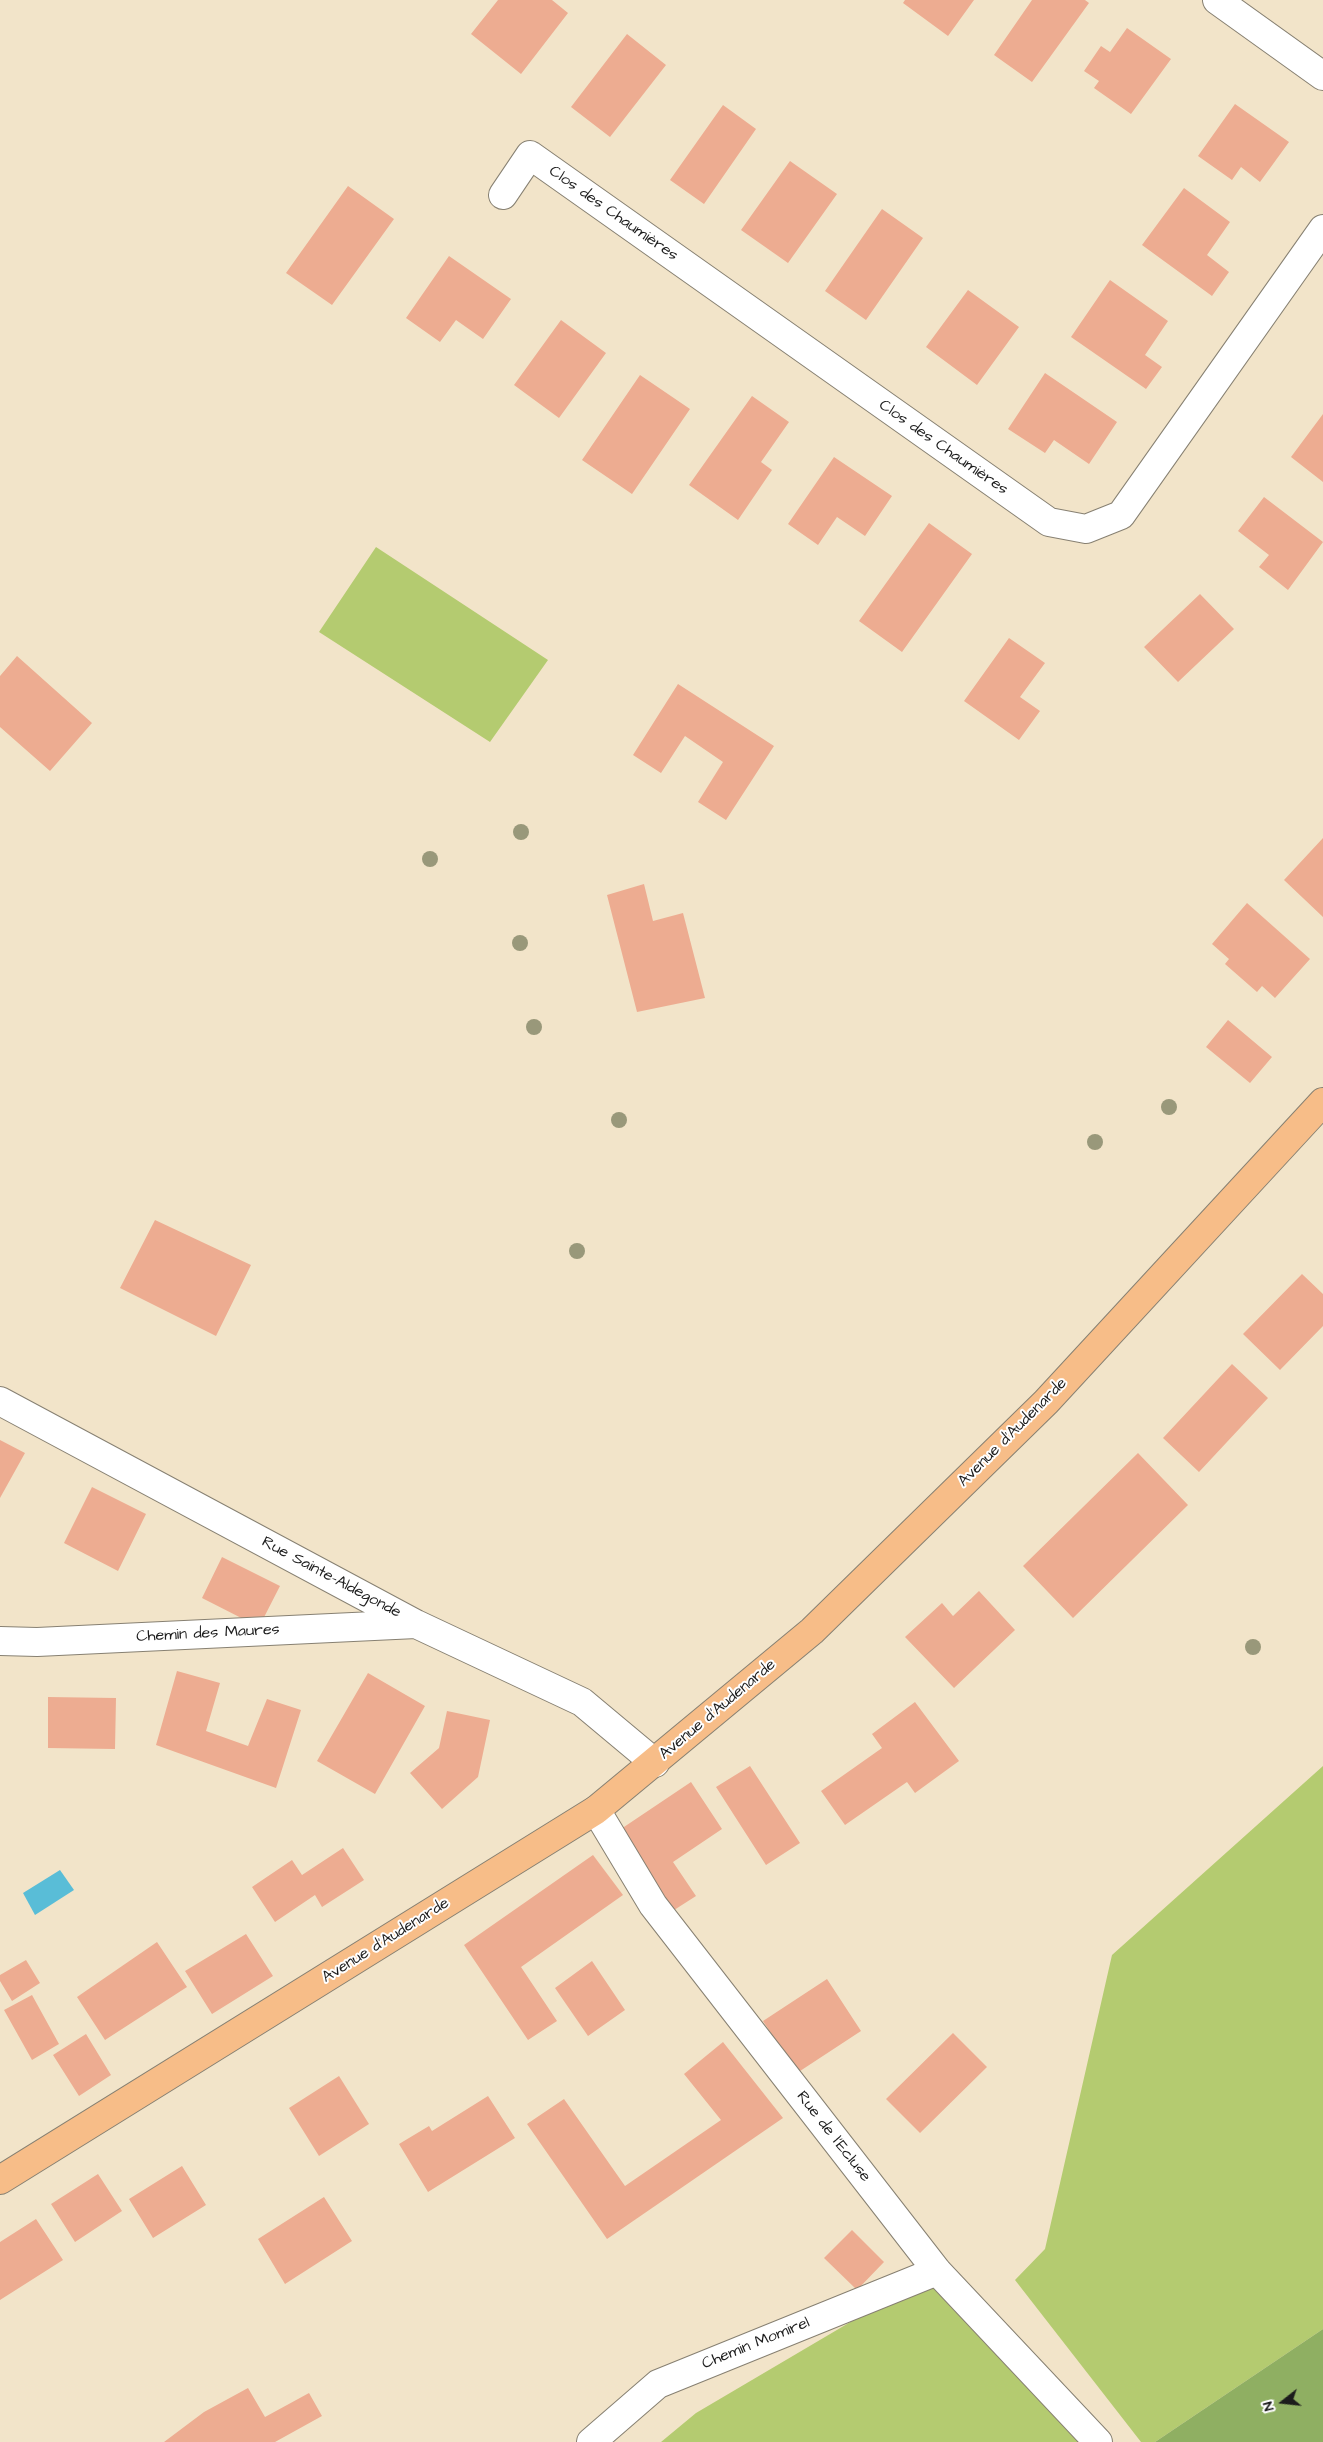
<!DOCTYPE html>
<html>
<head>
<meta charset="utf-8">
<style>
	body { margin:0 }
	#map { position:relative; width:1323px; height:2442px; overflow:hidden; background:#f2e4c9; font-family:"Architects Daughter",sans-serif }
	canvas { display:block }
	.north { position:absolute; left:1258px; top:2377px; width:50px; height:50px; -webkit-text-stroke:4px #fff; paint-order:stroke; rotate:254deg; font-size:14px; font-weight:700; line-height:20px; text-align:center; color:#1c1c1c }
	.north::after { content:''; display:block; margin:auto; width:18px; height:22px; background:#1c1c1c; clip-path:polygon(50% 0,100% 100%,50% 72%,0 100%) }
</style>
</head>
<body>
<div id="map">
<canvas width="1323" height="2442"></canvas>
<div class="north">N</div>
</div>
<script>
const ctx = document.querySelector('canvas').getContext('2d');
ctx.lineJoin = 'round';
function fillPath(path, color) { ctx.fillStyle = color; ctx.fill(path, 'evenodd'); }
function trace(path, color, width, dash) { ctx.strokeStyle = color; ctx.lineWidth = width; ctx.lineCap = dash ? 'butt' : 'round'; ctx.setLineDash(dash || []); ctx.stroke(path); }
function drawText(font, color, halo, rows, align = 'center') {
  ctx.font = font + ' "Architects Daughter",sans-serif'; ctx.lineWidth = 4; ctx.setLineDash([]); ctx.textBaseline = 'middle'; ctx.strokeStyle = halo; ctx.fillStyle = color; for (const [text, x, y, turn = 0] of rows) {
    ctx.save(); ctx.translate(x, y); ctx.rotate((+turn || 0) * Math.PI / 180); ctx.textAlign = isNaN(turn) ? turn : align; if (halo) ctx.strokeText(text, 0, 0); ctx.fillText(text, 0, 0); ctx.restore();
  }
}
fillPath(new Path2D(`
	M376,547L548,660L490,742L319,632Z
	M1323,1766V2329L1155,2442H1141L1015,2280L1045,2249L1112,1955Z
	M937,2271L1094,2442H661L696,2413Z`), '#b4cb70');
fillPath(new Path2D(`
	M1323,2329V2442H1155Z`), '#8faf62');
fillPath(new Path2D(`
	M60,1870L74,1890L35,1915L23,1893Z`), '#59bdd7');
fillPath(new Path2D(`
	M498,0H552L568,13L521,74L471,34Z
	M905,0H974L948,36L903,3Z
	M1032,0H1085L1089,3L1032,82L994,55Z
	M1127,28L1171,59L1131,114L1094,88L1099,81L1084,71L1101,46L1110,52Z
	M627,34L666,65L610,137L571,107Z
	M1235,104L1289,142L1260,182L1241,167L1232,180L1198,156Z
	M723,105L756,129L704,204L670,180Z
	M790,161L837,194L788,263L741,230Z
	M348,186L394,219L332,305L286,273Z
	M1184,188L1230,222L1207,255L1229,272L1212,296L1142,245Z
	M882,209L923,238L866,320L825,291Z
	M449,256L511,299L483,339L456,320L440,342L406,318Z
	M1110,280L1168,321L1145,355L1162,367L1146,389L1071,337Z
	M968,290L1019,327L977,385L926,347Z
	M561,320L606,353L559,418L514,385Z
	M1045,373L1117,422L1089,464L1054,440L1045,453L1008,429Z
	M640,375L690,409L632,494L582,460Z
	M752,396L789,422L761,462L772,470L738,520L689,485Z
	M1323,414V482L1291,457Z
	M834,457L892,496L865,536L837,517L818,545L788,524Z
	M1264,497L1323,542L1288,590L1259,567L1269,555L1238,531Z
	M929,523L972,554L902,652L859,621Z
	M1200,594L1234,629L1178,682L1144,647Z
	M1009,638L1045,663L1020,697L1040,711L1019,740L964,701Z
	M17,656L92,723L50,771L0,727V676Z
	M678,684L774,746L726,820L698,802L723,762L685,736L661,773L633,755Z
	M1323,838V917L1284,880Z
	M644,884L653,921L683,913L705,998L637,1012L607,895Z
	M1247,903L1310,959L1275,998L1262,986L1257,992L1225,964L1229,959L1212,944Z
	M1228,1020L1272,1057L1250,1083L1206,1047Z
	M155,1220L251,1265L216,1336L120,1288Z
	M1302,1274L1323,1294V1326L1280,1370L1243,1334Z
	M1232,1364L1268,1398L1199,1472L1163,1438Z
	M0,1440L25,1453L0,1498Z
	M1138,1453L1188,1505L1073,1618L1023,1566Z
	M92,1487L146,1514L118,1571L64,1543Z
	M222,1557L280,1586L259,1627L202,1598Z
	M979,1591L1015,1630L954,1688L905,1637L942,1603L953,1616Z
	M177,1671L220,1683L206,1731L248,1746L267,1699L301,1710L276,1788L156,1745Z
	M368,1673L425,1706L375,1794L317,1761Z
	M48,1697L116,1698L115,1749L48,1748Z
	M915,1702L959,1761L915,1793L907,1782L845,1825L821,1791L882,1748L872,1734Z
	M447,1711L490,1720L478,1777L442,1809L410,1773L439,1748Z
	M750,1766L800,1843L766,1865L716,1787Z
	M691,1782L722,1829L673,1862L696,1896L671,1912L618,1831Z
	M343,1848L364,1880L322,1907L315,1895L275,1922L252,1887L292,1860L302,1875Z
	M593,1855L623,1895L521,1967L557,2021L528,2040L464,1945Z
	M246,1934L273,1976L212,2014L185,1971Z
	M157,1942L187,1987L105,2040L77,1997Z
	M26,1960L40,1983L12,2001L0,1981V1975Z
	M592,1961L625,2010L588,2036L555,1988Z
	M827,1979L861,2031L797,2073L763,2021Z
	M32,1995L59,2044L32,2060L4,2010Z
	M953,2033L987,2067L920,2133L886,2099Z
	M86,2034L111,2075L79,2096L53,2055Z
	M723,2042L783,2118L607,2239L527,2124L564,2099L625,2186L721,2120L684,2074Z
	M339,2076L369,2124L319,2156L289,2108Z
	M488,2096L515,2138L428,2192L399,2144L429,2126L432,2131Z
	M182,2166L206,2205L153,2238L129,2199Z
	M98,2174L122,2211L75,2242L51,2204Z
	M324,2197L352,2241L285,2284L258,2239Z
	M36,2219L63,2260L0,2300V2242Z
	M852,2230L884,2262L857,2290L824,2258Z
	M248,2388L265,2417L309,2393L322,2416L275,2442H164L204,2412Z`), '#edac91');
const minor = new Path2D(`
	M1217,0L1323,76
	M503,195L530,155L1049,522L1086,529L1121,515L1323,229
	M0,1401L416,1624L582,1702L655,1763
	M0,1641L37,1642L416,1624
	M596,1810L653,1905L937,2271L1098,2442
	M591,2442L658,2384L937,2271`);
const primary = new Path2D(`
	M0,2180L596,1810L812,1631L1046,1402L1323,1102`);
trace(minor, '#878072', 30);
trace(primary, '#878072', 30);
trace(minor, '#fff', 28);
trace(primary, '#f7bd88', 28);
ctx.fillStyle = '#99987a';
for (const [x, y] of [
	[521,832],
	[430,859],
	[520,943],
	[534,1027],
	[1169,1107],
	[619,1120],
	[1095,1142],
	[577,1251],
	[1253,1647]
]) { ctx.beginPath(); ctx.arc(x, y, 8, 0, 2 * Math.PI); ctx.fill(); }
drawText('16px', '#1c1c1c', '#fff', [
	["Clos des Chaumières",613,214,35],
	["Clos des Chaumières",943,448,35],
	["Avenue d'Audenarde",1013,1433,-45],
	["Rue Sainte-Aldegonde",331,1578,28],
	["Chemin des Maures",208,1634,-3],
	["Avenue d'Audenarde",718,1710,-40],
	["Avenue d'Audenarde",386,1941,-32],
	["Rue de l'Ecluse",833,2137,52],
	["Chemin Momirel",756,2344,-22]
]);
</script>
</body>
</html>
